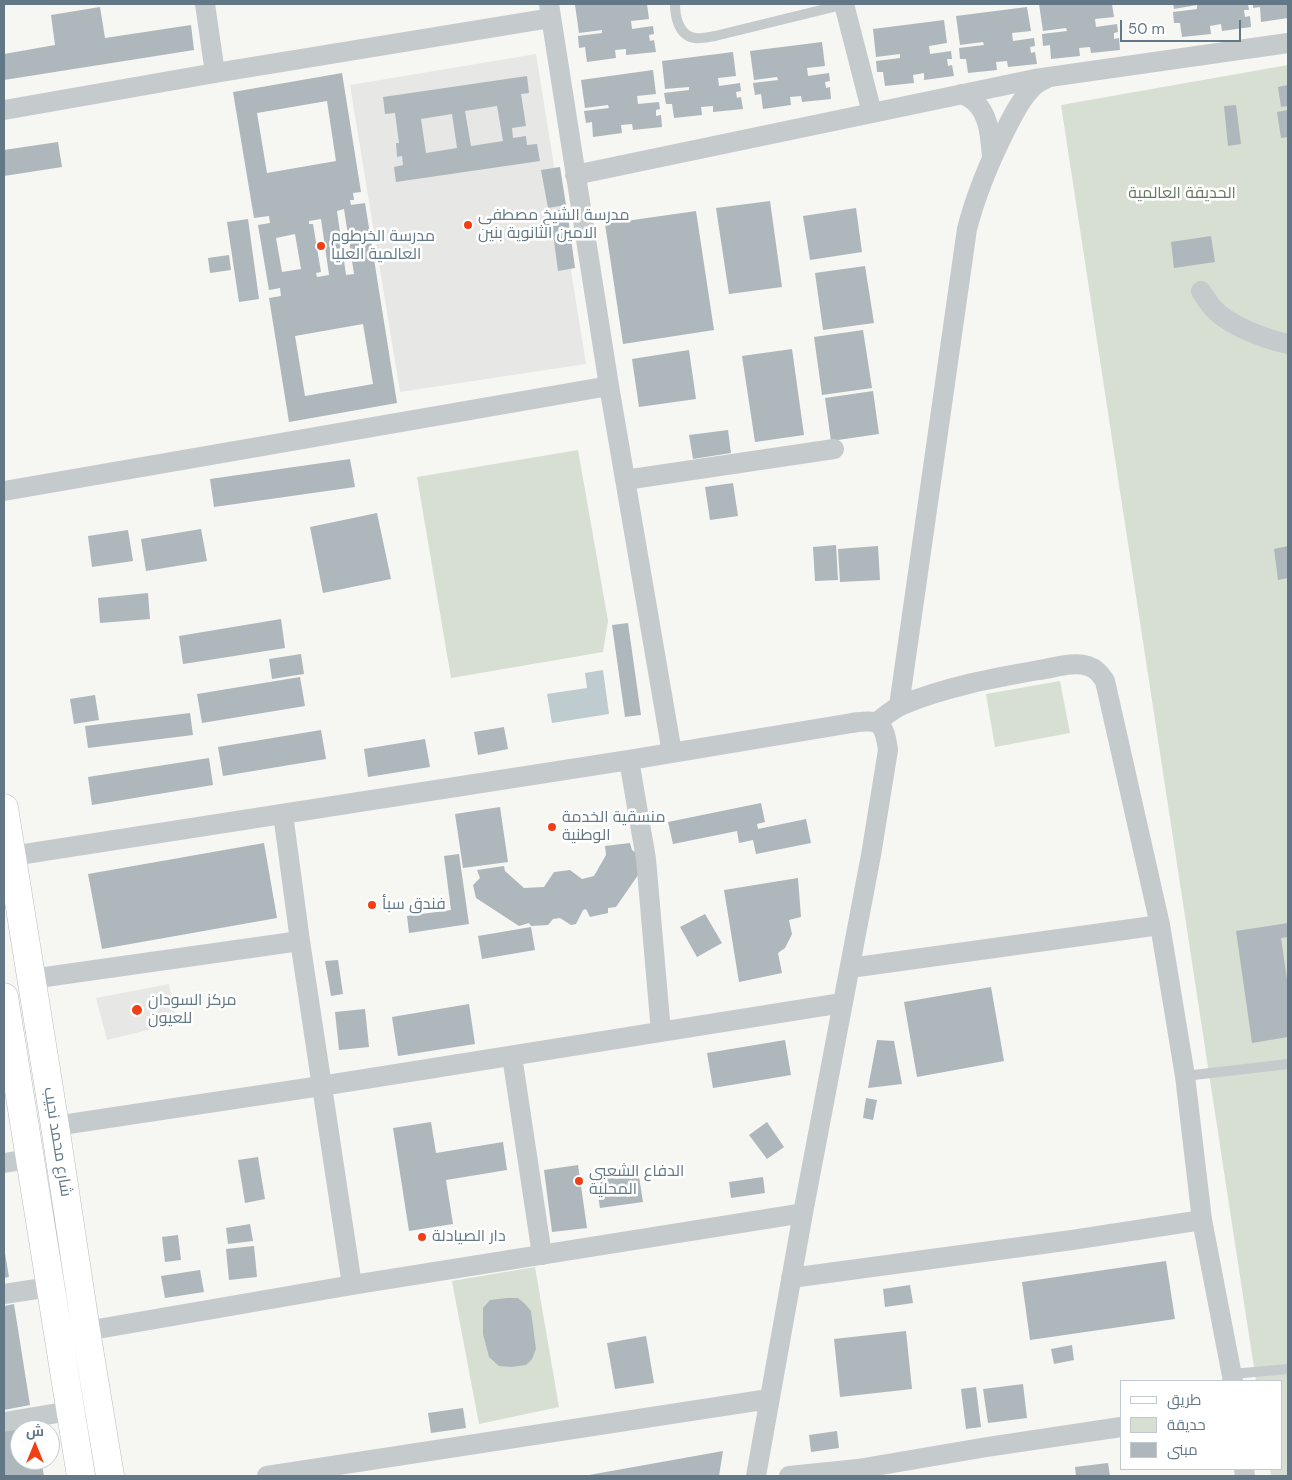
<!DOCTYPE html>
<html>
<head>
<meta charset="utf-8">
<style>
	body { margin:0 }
	#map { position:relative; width:1292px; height:1480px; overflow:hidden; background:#f6f6f2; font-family:"DM Sans",Cairo,sans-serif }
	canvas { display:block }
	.frame { position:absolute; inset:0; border:5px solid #627886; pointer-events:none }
	.legend { position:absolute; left:1120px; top:1380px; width:162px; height:90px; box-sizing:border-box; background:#fff; border:1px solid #c0c9cf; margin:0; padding:6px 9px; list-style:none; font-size:15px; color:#627886 }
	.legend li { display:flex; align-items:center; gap:10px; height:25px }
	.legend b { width:25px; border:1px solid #c0c9cf }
	.north { position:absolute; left:10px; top:1420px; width:50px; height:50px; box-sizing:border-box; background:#fff; border:1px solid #c0c9cf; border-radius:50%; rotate:0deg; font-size:14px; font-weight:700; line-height:20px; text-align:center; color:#627886 }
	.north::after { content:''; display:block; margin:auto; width:18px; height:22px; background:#f33d15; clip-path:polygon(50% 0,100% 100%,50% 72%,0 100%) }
	.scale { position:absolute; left:1120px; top:20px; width:121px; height:22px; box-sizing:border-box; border:2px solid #627886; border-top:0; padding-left:6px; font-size:15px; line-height:18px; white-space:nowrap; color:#627886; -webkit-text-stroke:4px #fff; paint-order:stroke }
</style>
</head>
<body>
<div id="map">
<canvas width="1292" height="1480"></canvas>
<div class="frame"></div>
<ul class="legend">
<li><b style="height:6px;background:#fff"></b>طريق</li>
<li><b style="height:14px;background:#d7dfd3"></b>حديقة</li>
<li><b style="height:14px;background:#aeb7bc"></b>مبنى</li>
</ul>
<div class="north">ش</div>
<div class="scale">50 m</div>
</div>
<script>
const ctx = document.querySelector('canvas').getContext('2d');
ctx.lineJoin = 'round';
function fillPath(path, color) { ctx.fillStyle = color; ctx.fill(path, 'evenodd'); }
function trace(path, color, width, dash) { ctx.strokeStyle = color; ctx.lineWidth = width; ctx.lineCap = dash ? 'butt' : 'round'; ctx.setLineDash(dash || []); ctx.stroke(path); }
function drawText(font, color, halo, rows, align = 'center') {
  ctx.font = font + ' "DM Sans",Cairo,sans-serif'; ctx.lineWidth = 5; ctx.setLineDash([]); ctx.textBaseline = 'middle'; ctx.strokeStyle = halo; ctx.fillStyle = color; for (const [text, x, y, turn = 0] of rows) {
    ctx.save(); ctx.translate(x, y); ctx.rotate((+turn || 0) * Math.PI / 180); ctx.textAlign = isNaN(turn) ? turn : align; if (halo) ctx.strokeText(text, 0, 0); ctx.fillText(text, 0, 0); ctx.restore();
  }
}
fillPath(new Path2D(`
	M536,54L586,364L400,392L350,85Z
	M169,984L176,1023L107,1040L96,998Z`), '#e7e8e6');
fillPath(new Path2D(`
	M1288,65V1476H1271L1270,1469H1281V1381H1256L1061,105Z
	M578,450L608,621L603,652L451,678L417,477Z
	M1060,681L1070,733L995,747L986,694Z
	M535,1267L559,1407L479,1424L452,1281Z`), '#d7dfd3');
fillPath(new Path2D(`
	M603,670L609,714L552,723L547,694L587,688L585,673Z`), '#becbcf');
fillPath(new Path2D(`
	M581,4H647L649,19L631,21L632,29L653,26L654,34L649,35L650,41L654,40L656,52L626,55V49L615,50L616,58L587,62L585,47L579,48L578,36L602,33V30L579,33L575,5Z
	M1039,4H1112L1114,17L1095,19L1096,27L1117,24L1118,32L1114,33V39L1119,38L1120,50L1091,53L1090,47L1079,48L1080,56L1051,59L1050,45L1043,46L1042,34L1067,31L1066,28L1043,31Z
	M1173,4H1227V5L1248,4L1249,10H1244L1245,17L1250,16L1251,27L1222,31L1221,24L1210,26L1211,34L1182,37L1180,23H1174L1173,12L1197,9V5L1174,9Z
	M1253,4H1288V18L1261,22L1260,7L1253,8Z
	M100,7L105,38L191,25L194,50L4,80V54L55,45L51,15Z
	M1027,7L1031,31L1012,33L1013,41L1034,38L1035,46L1030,47L1031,53L1035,52L1037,64L1008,67L1007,61L996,62L997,70L968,73L966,59H960L959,48L984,45L983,42L960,45L956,16Z
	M944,20L947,43L929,46L930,54L951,51L952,59H947L948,66L952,65L954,76L924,80V73L913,75L914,83L885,86L883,72H877L876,61L900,58V54L876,57L873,29Z
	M822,42L825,66L807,68L808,76L829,73L830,81L825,82L826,88L830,87L831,99L802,102L801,96L790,97L791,105L763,109L761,94L755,95L753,83L778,80L777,77L754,80L750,51Z
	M733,52L736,76L718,78L719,86L740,83L741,91L736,92L737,98L741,97L743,109L713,112V106L701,107L702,115L674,118L672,104H666L664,93L689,90V87L665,89L662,61Z
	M653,70L656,94L637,96L638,104L659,102L660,109L656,110V116L661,115L662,127L633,130L632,124L621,125L622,133L593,137L592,122L586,123L584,111L609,108L608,105L585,108L581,80Z
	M342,73L361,192L353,193L354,200H350L351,205L365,203L397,403L289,422L269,298L281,296L280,288L269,290L258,225L270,223L269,216L254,218L233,92ZM327,101L336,161L267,173L257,113ZM344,209L354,274L346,275L337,211ZM321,219L329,275L317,277L316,273L321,272L313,224H309V221ZM295,234L301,269L282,272L276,238ZM363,324L373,384L305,396L295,336Z
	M527,76L529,93L521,94L526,126L512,128L513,138L526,136L527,145L537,144L540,161L396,182L394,167L403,165L402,156L397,157L396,143H399L395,113L385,114L383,97ZM497,106L503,141L471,146L465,111ZM452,114L457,148L426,153L421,119Z
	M1288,85V106L1281,107L1278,87Z
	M1236,105L1241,144L1228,146L1224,106Z
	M1288,110V137L1281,138L1277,112Z
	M58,142L62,167L4,176V150Z
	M560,167L566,205L548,208L541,170Z
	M770,201L782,287L729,294L716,208Z
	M856,208L862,252L810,260L803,216Z
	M567,209L575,268L558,271L550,211Z
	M696,211L714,330L623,344L605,224Z
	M248,219L259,299L239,302L227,222Z
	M1211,236L1215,262L1174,268L1171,242Z
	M229,255L231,270L210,273L208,258Z
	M865,266L874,323L823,330L815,273Z
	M863,330L872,388L822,395L814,337Z
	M792,349L804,435L755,442L742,356Z
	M689,350L696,399L639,407L632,359Z
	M873,391L879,434L831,441L825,398Z
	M728,430L731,453L693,459L689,435Z
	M350,459L355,487L214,507L210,479Z
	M733,483L738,516L710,520L705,487Z
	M377,513L391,579L323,593L310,527Z
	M201,529L207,561L146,571L141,539Z
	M128,530L133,561L92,567L88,536Z
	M836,545L838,580L815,581L813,547Z
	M878,546L880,580L840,582L838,549Z
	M1288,546V578L1278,580L1274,549Z
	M148,593L150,619L100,623L98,598Z
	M281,619L285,648L183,664L179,636Z
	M628,623L641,715L625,717L612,625Z
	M301,654L304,674L272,679L269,659Z
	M300,677L305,706L202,723L197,694Z
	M95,695L99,720L74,724L70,699Z
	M190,713L193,735L88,748L85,726Z
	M504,727L508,749L478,755L474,732Z
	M321,730L326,759L223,776L218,747Z
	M425,739L430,767L368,777L364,749Z
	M209,758L213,785L92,805L88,777Z
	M761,803L765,822L757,824L758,829L806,819L811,843L756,854L753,840L739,843L737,831L673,844L668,822Z
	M500,807L508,862L463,868L455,814Z
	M264,843L277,918L102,949L88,874Z
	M630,843L632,850L642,857L645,865L616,907L608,908V913L590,917L586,909L583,910L576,924L571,925L560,918L553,919L548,925L531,926L529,923L519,926L476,898L473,885L480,878L477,870L504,866L505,871L524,888L544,887L554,872L570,870L582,879L594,876L606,855L605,846Z
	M459,854L469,924L409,933L407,916L451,910L444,856Z
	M798,878L801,917L789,920L792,934L785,948L778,953L782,973L739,982L724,890Z
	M705,914L722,943L697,957L680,927Z
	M1288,923V937L1281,938L1288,986V1037L1252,1043L1236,931Z
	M531,927L535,950L482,959L478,936Z
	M338,960L343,994L331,996L325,961Z
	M991,987L1004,1061L917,1077L904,1002Z
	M469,1004L475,1044L398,1056L392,1017Z
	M365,1009L369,1047L339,1050L335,1012Z
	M785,1040L791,1075L713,1088L707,1053Z
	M877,1040L894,1041L902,1084L868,1088Z
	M866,1098L877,1100L873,1120L863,1118Z
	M431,1122L436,1153L503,1142L507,1170L446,1180L453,1224L409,1231L393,1128Z
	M767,1122L784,1147L767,1159L749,1135Z
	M258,1157L265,1199L245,1203L238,1160Z
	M637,1164L643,1202L600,1208L594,1171Z
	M578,1165L587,1228L552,1232L544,1170Z
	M763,1177L765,1193L731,1198L729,1182Z
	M250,1224L253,1241L228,1244L226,1228Z
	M178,1235L181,1260L165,1262L162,1237Z
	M254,1246L257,1277L229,1280L226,1249Z
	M4,1253H5L9,1277L4,1278Z
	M1166,1261L1175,1319L1030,1340L1022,1282Z
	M200,1270L204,1292L165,1298L161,1276Z
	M910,1285L913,1303L885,1307L883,1289Z
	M507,1298H518L525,1304L531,1311L536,1349L532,1359L526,1365L511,1367L499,1366L489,1357L483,1334V1308L490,1300Z
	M14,1304L30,1405L4,1410V1306Z
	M906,1331L912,1389L840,1397L834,1339Z
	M646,1336L654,1383L615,1389L607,1343Z
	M1072,1345L1074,1360L1054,1364L1051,1349Z
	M1023,1384L1027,1418L988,1423L983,1389Z
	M976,1387L981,1427L966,1429L961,1389Z
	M463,1408L466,1428L431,1433L428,1413Z
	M35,1425L36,1430H20V1460H41L44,1476H4V1430Z
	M837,1431L839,1448L811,1452L809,1435Z
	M723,1451L719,1476H589V1475Z
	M1108,1463L1110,1476H1076L1075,1467Z`), '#aeb7bc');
const secondary = new Path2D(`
	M4,808L55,1126L86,1331L110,1476
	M4,997L81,1476`);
trace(secondary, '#b7bdc1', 29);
trace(new Path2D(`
	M675,4C675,17 679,36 695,38C701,39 709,37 715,36L846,4
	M1185,1076L1288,1064
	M1232,1374L1288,1369`), '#c5cacc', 10);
trace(new Path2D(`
	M205,4L215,73
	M549,4L609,386L672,753
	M844,4L872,113
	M961,94C966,96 972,99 975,102C990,116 990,138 992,156
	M4,110L215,73L551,18
	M575,175L1035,79L1288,43
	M1201,291C1204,296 1208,302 1212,307C1227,325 1265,339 1288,344
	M625,480L834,449
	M4,491L609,386
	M899,706L967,229C976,194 989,163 1005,131C1013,115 1022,97 1035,85C1039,82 1044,80 1049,77
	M877,722C885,716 893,709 902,705C945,687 993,678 1039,670C1054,668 1073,661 1088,666C1097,669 1100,674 1105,681L1160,925L1185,1076L1202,1220L1233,1381
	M629,760L646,859L661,1032
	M283,814L300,941L352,1285
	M12,856L629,760L852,723C880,719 884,722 888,750L871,855L803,1213L756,1476
	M850,968L1160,925
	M31,979L300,941
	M512,1056L542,1255
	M55,1126L321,1086L842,1003
	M4,1163L29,1159
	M791,1278L1072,1240L1202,1220
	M4,1294L50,1287
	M86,1331L352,1285L803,1213
	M4,1422L70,1411
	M1244,1469L1245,1476
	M267,1476L769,1399
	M789,1476L858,1469L987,1447L1121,1427`), '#c5cacc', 20);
trace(secondary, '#fff', 28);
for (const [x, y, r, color] of [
	[468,225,5,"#f33d15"],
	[321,246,5,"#f33d15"],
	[552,827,5,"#f33d15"],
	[372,905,5,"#f33d15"],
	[137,1010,6,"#f33d15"],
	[579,1181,5,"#f33d15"],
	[422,1237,5,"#f33d15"]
]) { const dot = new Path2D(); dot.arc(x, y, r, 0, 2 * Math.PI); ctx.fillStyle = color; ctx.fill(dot); trace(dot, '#fff', 2); }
drawText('16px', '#65785e', '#fff', [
	["الحديقة العالمية",1182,194]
]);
drawText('16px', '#627886', '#fff', [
	["مدرسة الشيخ مصطفى",478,216],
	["الامين الثانوية بنين",478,234],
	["مدرسة الخرطوم",331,237],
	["العالمية العليا",331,255],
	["منسقية الخدمة",562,818],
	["الوطنية",562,836],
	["فندق سبأ",382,905],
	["مركز السودان",148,1001],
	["للعيون",148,1019],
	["الدفاع الشعبي",589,1172],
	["المحلية",589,1190],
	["دار الصيادلة",432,1237]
], 'left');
drawText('16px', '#627886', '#fff', [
	["شارع محمد نجيب",57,1142,81]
]);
</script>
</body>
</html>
